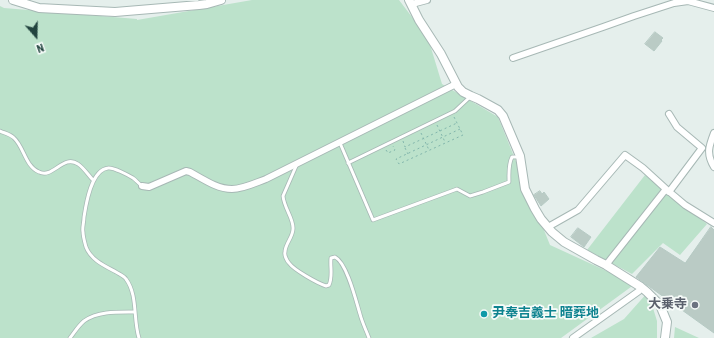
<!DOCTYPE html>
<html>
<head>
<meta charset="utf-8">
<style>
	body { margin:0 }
	#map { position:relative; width:714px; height:338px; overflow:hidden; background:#e5efec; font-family:"Roboto Condensed",sans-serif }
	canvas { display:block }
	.north { position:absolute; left:16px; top:16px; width:40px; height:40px; -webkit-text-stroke:3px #f6fbf9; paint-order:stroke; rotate:160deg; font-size:11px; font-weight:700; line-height:16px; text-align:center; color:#22443f }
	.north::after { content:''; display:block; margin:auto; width:14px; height:18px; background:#22443f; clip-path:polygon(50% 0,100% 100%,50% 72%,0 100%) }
</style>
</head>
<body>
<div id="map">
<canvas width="714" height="338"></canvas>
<div class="north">N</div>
</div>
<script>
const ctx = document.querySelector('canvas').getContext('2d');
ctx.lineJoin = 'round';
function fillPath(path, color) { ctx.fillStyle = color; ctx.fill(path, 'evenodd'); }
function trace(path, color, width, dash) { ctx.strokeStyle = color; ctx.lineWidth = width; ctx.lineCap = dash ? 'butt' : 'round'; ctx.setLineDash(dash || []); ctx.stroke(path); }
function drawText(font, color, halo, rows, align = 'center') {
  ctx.font = font + ' "Roboto Condensed","Noto Sans JP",sans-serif'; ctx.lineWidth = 3.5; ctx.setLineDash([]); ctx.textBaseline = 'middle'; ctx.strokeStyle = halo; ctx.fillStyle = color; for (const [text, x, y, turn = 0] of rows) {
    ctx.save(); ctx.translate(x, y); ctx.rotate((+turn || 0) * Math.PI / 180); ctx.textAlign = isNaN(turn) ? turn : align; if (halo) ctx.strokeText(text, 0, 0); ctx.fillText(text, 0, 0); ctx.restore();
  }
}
fillPath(new Path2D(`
	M252,0H399L428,38L442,84L498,117L550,245L635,284L561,338H0V6L4,8L137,19V20Z
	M645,175L707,224L680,255L663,243L632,274L587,250Z
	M648,292L657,321V338H591L624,319Z
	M675,327L699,338H674Z`), '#bce2cb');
const building = new Path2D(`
	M655,32L663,38L661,40L662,41L654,51L645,44Z
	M540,191L542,194L544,192L549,199L541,206L534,195Z
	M711,227L714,230V333L636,277L660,247L685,263Z
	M578,228L591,237L584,247L571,237Z`);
fillPath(building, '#bacbc5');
trace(building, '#b6cac4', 1);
const service = new Path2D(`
	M0,131C4,133 10,134 14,138C24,147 25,166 39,172C53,179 63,154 78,164C84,168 89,176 93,180
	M340,143L373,220L457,189L470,196L483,192L509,182C509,173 508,165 512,157H518
	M348,163L455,111L471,96
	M297,164L283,196C284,208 294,219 293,229C293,237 285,244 285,252C284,255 287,261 289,263C294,270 317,283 326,286L329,285C333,277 330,267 331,258L335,257C347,263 356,301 360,314C362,322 366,330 369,338
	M70,338C74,333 78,326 84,321C98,311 118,312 135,312
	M139,338C133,320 138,295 126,279C124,276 119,274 116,272C105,266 91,260 86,247C85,243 83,237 83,232C82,228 84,222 84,217C86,204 91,170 108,168C113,167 128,175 133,178C136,180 139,184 142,186`);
const minor = new Path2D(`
	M412,4L427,0
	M513,58L603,27L634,16L674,3L688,1L714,8
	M669,114L677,127L702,148L669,192
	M714,133C709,146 706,154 714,167
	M142,186L149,187L186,171L190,172C203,179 217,189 232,189C243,189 255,183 266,179L456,84
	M548,227L578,210L625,155L643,168L666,189
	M606,265L666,189L685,205L714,223
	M573,338L639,291L641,287`);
const tertiary = new Path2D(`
	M13,0L39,8L115,12L199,5L207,4L221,0
	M409,0L419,20L441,54L458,87L463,92L471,96L478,99L498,110L503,116L520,156L525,189L535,209L541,219L552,232L564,242L596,260L606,265L641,287L647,292L660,305L667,322L665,338`);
trace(service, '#a7b8b5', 4.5);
trace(minor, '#a7b8b5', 8);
trace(tertiary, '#a7b8b5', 10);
trace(new Path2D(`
	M454,117L463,135L399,164L396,159L460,129
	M437,125L445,142
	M421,133L429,150
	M403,141L405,147L457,123
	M405,148L408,154
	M386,150L388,153L395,150L393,146`), '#82b6ac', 1, [2, 3]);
trace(service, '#fff', 3);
trace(minor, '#fff', 6);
trace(tertiary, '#fff', 8);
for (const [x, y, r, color] of [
	[695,305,4,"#6b7280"],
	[484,314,4,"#0f9aa8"]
]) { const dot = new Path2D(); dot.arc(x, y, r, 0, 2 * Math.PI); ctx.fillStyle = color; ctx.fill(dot); trace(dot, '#f6fbf9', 1.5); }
drawText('bold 13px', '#5b616d', '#f6fbf9', [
	["大乗寺",687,305]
], 'right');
drawText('bold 13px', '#0d838f', '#f6fbf9', [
	["尹奉吉義士 暗葬地",492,314]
], 'left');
</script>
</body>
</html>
